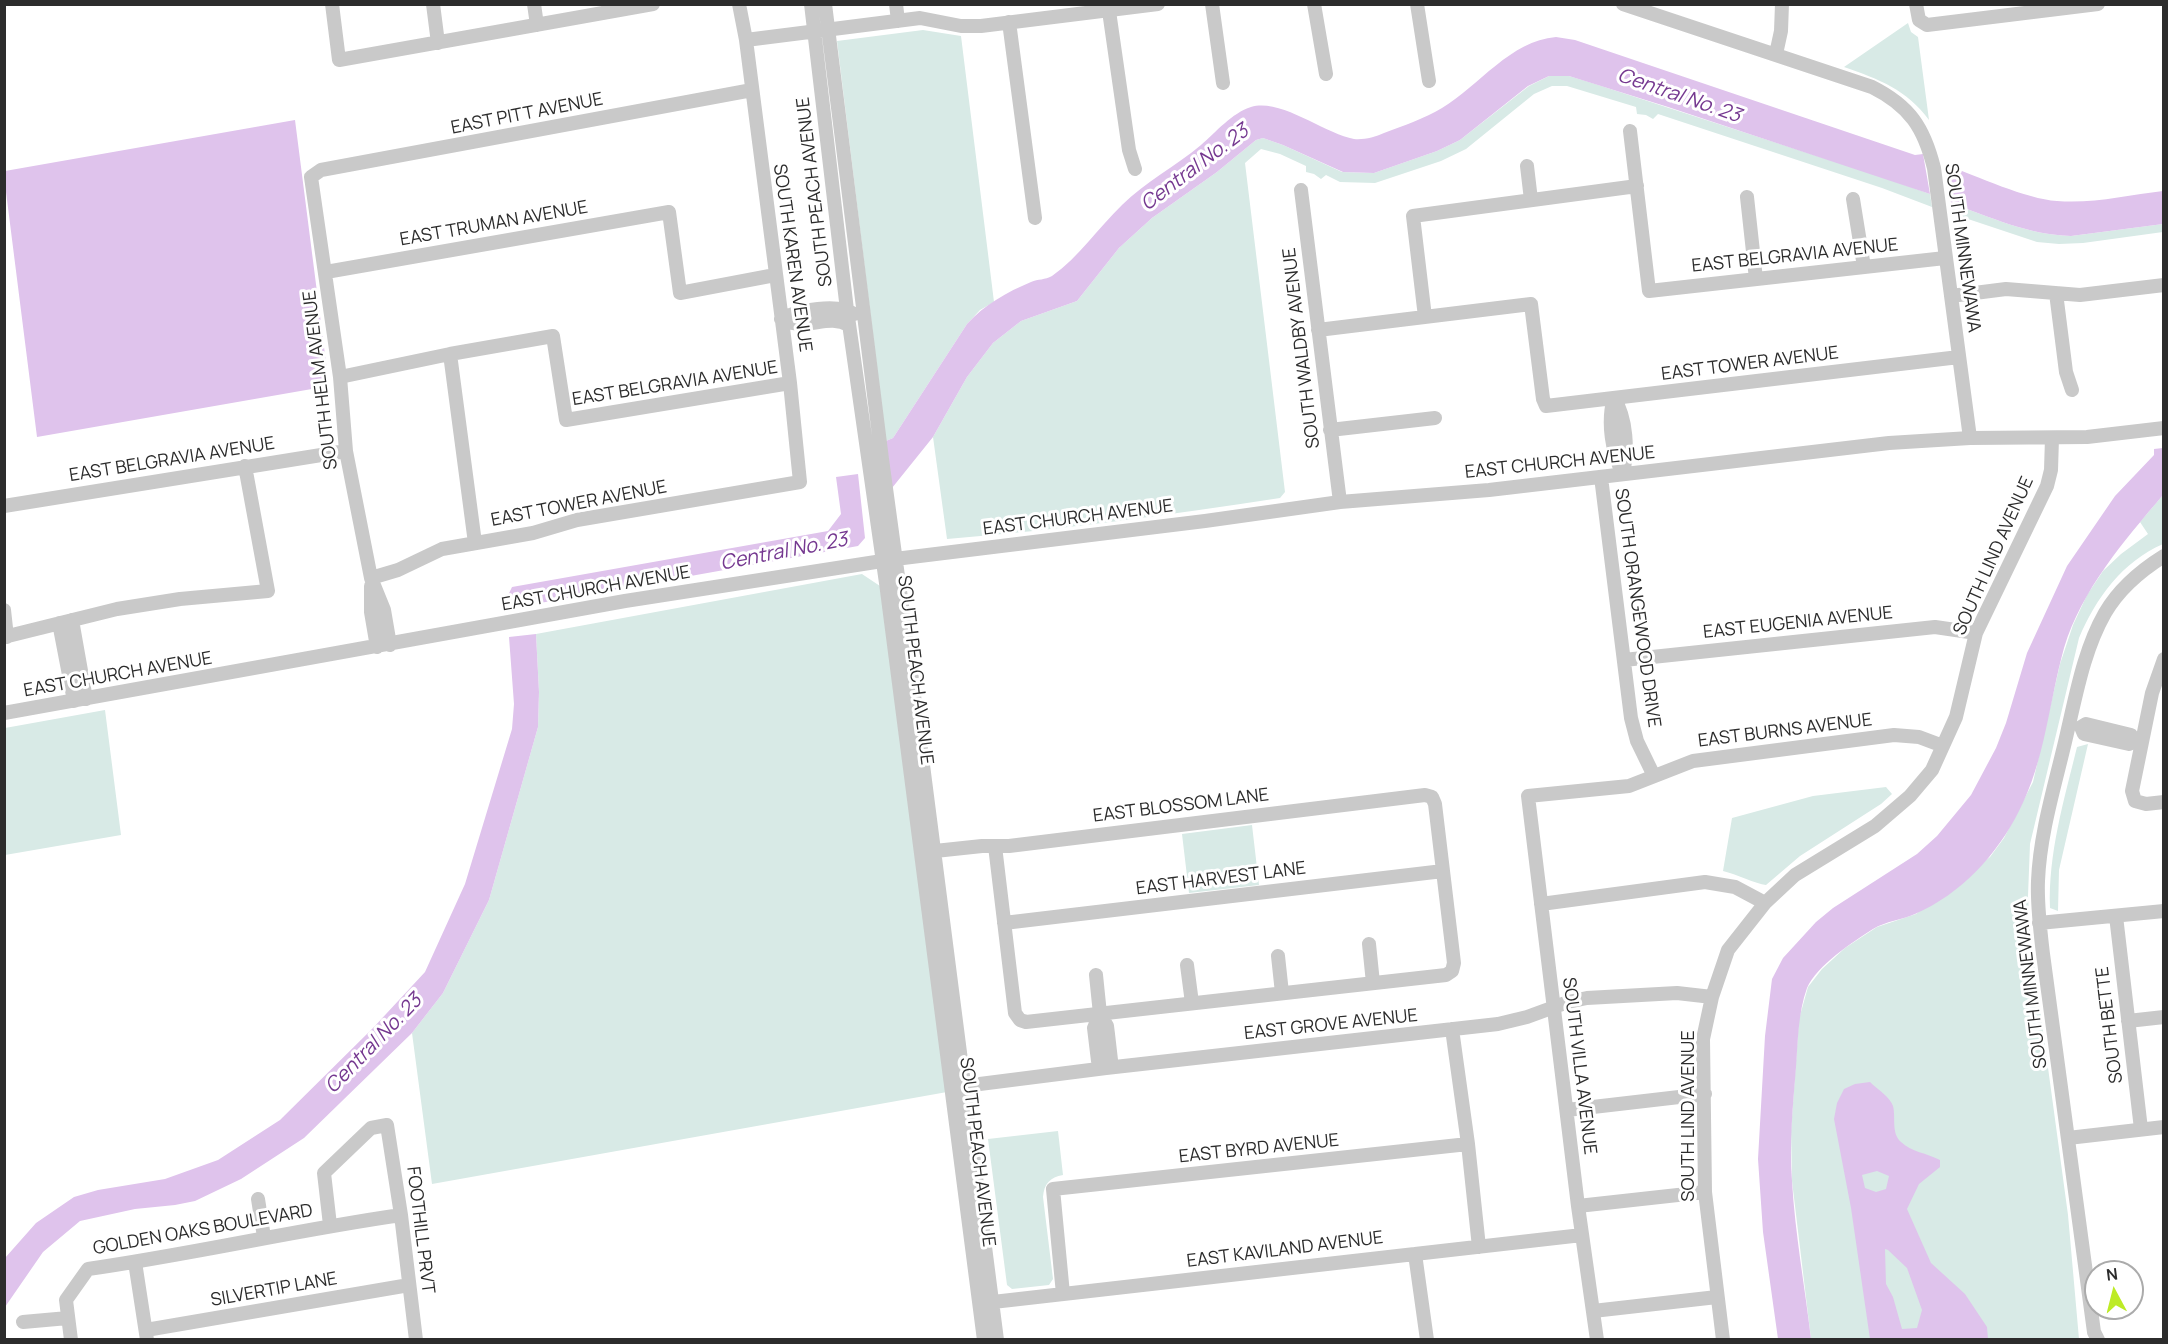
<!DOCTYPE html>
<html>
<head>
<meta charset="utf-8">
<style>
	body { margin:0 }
	#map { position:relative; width:2168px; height:1344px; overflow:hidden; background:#fff; font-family:Manrope,sans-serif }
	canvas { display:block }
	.frame { position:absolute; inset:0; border:6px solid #2c2c2c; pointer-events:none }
	.north { position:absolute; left:2084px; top:1260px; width:60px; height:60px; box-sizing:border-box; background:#fff; border:2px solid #ababab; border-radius:50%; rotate:353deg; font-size:16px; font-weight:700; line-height:24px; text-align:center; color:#2c2c2c }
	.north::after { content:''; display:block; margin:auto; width:21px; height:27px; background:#bdeb26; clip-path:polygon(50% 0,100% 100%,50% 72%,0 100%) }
</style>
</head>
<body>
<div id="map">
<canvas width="2168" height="1344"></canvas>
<div class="frame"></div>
<div class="north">N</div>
</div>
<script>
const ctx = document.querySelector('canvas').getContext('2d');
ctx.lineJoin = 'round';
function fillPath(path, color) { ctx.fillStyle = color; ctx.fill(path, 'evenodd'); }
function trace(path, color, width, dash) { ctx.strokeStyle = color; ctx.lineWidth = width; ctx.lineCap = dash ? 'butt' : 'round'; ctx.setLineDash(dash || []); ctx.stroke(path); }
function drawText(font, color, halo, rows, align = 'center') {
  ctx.font = font + ' Manrope,sans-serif'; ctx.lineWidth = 6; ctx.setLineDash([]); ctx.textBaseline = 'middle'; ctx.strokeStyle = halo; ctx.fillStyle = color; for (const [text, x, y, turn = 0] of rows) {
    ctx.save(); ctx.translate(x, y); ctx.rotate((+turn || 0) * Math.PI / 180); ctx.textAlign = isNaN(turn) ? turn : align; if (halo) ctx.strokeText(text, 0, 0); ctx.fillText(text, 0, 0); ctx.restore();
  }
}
fillPath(new Path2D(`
	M1908,23L1911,32L1918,37L1929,120C1907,90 1879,79 1844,67Z
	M923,30L961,36L994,302L980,310L967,324L893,438L886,441L837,41Z
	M1549,76H1569L1592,83L1885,178L1930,194L1932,207L1882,188L1658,114L1653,119L1646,115L1637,114L1636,107L1567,86H1552L1534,94L1466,149L1441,161L1375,183L1340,182L1326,175L1321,179L1314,174L1306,172V166L1280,154L1261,149L1245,163L1285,492L1280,498C1170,515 1059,530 947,539L933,437L967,377L993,343L1021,321L1077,301L1119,248L1152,218L1217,172L1256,140L1263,138L1283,145L1342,172L1374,173L1437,151L1460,140L1529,86Z
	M1951,203C1990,217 2029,235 2071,236L2163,224V232L2083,243L2059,244L2037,242L1953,214Z
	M2163,495V544C2122,562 2096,598 2079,638L2030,844L2028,896L2030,935L2068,1215L2079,1339H1811L1792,1181L1791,1131L1799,1019L1808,987L1822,969L1845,948L1877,927L1916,914L1990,857L2004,838L2033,782L2060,664L2073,625L2087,595L2103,571L2121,554L2148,534L2140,522Z
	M862,574L880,586L947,1092L432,1184L412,1033L443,993L489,900L538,727L539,692L536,634Z
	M105,710L121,835L5,855V728Z
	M2088,744L2059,870L2058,911L2050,908C2048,854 2064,800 2077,747Z
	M1886,787L1892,794L1881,804L1800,856L1766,885C1756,884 1736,874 1723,871L1732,818L1813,796Z
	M1252,825L1259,885L1189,893L1182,834Z
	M1058,1131L1063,1175C1050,1177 1044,1184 1043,1197L1053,1279L1049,1285L1012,1289L1007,1285L988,1139Z`), '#d8eae6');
fillPath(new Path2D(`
	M1556,37L1575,40L1915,155L1923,154L1930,194L1668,107L1569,76H1549L1528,86L1460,140L1437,151L1374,173L1343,172L1283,145L1263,138L1256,140L1217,172L1152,218L1119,248L1077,301L1021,321L993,343L967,377L933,437L892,488L886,441L893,438L967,324C984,305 1007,292 1031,282C1038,279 1045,280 1052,276C1079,257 1098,228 1122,205C1145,182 1176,166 1201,145C1216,132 1232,113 1251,107C1281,98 1325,134 1354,139C1364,140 1375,137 1384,133C1403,126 1425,118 1442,108C1480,85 1510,41 1556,37Z
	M295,120L329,386L37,437L5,184V171Z
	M1946,165C1977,176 2026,199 2057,201C2092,204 2129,195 2163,191V224L2071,236C2029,235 1990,217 1951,203Z
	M2163,448V495C2124,541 2082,589 2064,648C2049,702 2045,761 2019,811C1997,855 1961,894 1915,914C1902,920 1886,921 1873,929C1853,942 1817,965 1807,988C1798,1013 1798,1041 1796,1067C1793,1105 1789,1143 1792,1181C1795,1234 1805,1287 1811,1339H1778L1763,1232L1758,1159L1765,1036L1772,979L1783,958L1816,922L1833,908L1917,854L1937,836L1971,795L1996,748L2006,723L2027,653L2067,566L2115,496L2154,455V449Z
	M858,474L865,538L858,546L501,610L512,587L828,531L841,514L836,477Z
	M536,634L539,692L538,727L489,900L443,993L412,1033L304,1138L241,1179L195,1201L175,1205L135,1209L80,1221L43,1252L5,1307V1258L36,1223L74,1197L98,1190L165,1179L218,1160L280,1120L373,1028L425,972L465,884L512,729L514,704L509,637Z
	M1870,1082C1877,1089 1890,1097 1893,1106C1896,1118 1891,1133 1901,1142C1911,1152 1927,1153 1940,1160V1167L1919,1184L1907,1209L1931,1263L1965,1294L1987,1327L1988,1339H1870L1851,1208L1834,1119L1837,1103L1844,1089L1855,1084ZM1877,1171L1889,1176L1886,1189L1876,1192L1865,1188L1862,1175ZM1885,1249L1888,1250L1907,1268L1922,1310L1917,1328L1902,1329L1893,1297L1886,1284Z`), '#dfc3ec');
trace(new Path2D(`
	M332,4L339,60L653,4
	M433,4L438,43
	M534,4L537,25
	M811,4L847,310L886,583L984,1340
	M825,4L882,459L910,664L997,1340
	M896,4L898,21
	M1212,4L1223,83
	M1314,4L1326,74
	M1417,4L1429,81
	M1623,4L1872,87C1910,106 1924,128 1934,168L1970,438
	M1916,4L1919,20L1927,25L2098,4
	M1109,11L1129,150L1135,169
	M1009,22L1035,218
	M746,40L920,18L961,26H981L1158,4
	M1776,54L1781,31L1782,4
	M1630,131L1649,291L1945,258
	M1527,166L1531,200
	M1301,190L1340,502
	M1747,197L1756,279
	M1853,199L1864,267
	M326,272L669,212L680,293L775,275
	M2056,293L2066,372L2072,390
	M1951,296L2006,289L2080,295L2164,285
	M1425,317L1413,216L1637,186
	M781,319C798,310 838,303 854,314
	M781,319C806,332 827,313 849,325
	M1318,330L1531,304L1543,399L1546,406L1959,357
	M450,354L475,543
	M340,377L450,354L553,336L566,420L790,383
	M1614,398C1627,419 1628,451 1623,474
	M1614,398C1607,422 1612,453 1623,474
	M1330,430L1435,418
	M1601,477L1631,718L1637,741L1654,776
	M4,506L346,451
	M371,578L398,570L442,549L533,533L577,520L800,482L790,383L746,40L739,4
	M371,586V612L377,647
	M4,610L7,637
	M72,620L86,699
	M59,623L74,701
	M4,637L117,609L180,599L268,591L245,466
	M390,645L384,610L371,578L346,451L340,377L311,177L321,170L752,90
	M2164,659L2152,693L2132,791L2135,801L2146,804L2164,802
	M1624,660L1935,627L1976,633
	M4,713L625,601L895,559L1205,521L1340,502L1489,490L1889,443L1970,438L2087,437L2164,428
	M2086,724L2131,735L2134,741L2129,744L2084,734L2081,727Z
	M935,851L982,846H1009L1425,795L1432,797L1435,804L1454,963L1452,971L1446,975L1026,1022L1020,1020L1015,1013L995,846
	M1541,904L1705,882L1735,887L1765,903
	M2116,916L2141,1129
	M1004,923L1443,871
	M2039,923L2164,911
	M1369,944L1373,983
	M1278,956L1282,993
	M1187,965L1192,1003
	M1096,975L1100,1014L1107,1026L1108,1034L1111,1060L1106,1068L1098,1061L1094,1028L1100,1014
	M2128,1021L2164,1017
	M1452,1029L1468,1144L1479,1247
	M956,1087L1106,1068L1498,1024L1527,1017L1568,1002L1587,998L1677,993L1712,997
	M1567,1110L1705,1094
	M2068,1138L2164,1127
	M258,1199L264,1237
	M1578,1206L1705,1192
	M330,1225L324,1173L371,1128L387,1125L401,1215L416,1340
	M1415,1254L1427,1340
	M135,1262L147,1340
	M1063,1294L1053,1189L1468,1144
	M993,1302L1582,1235
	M1593,1311L1717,1297
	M23,1322L68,1318
	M146,1330L409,1285
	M71,1340L66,1300L88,1269C193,1254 296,1230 401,1215
	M1597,1340L1578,1206L1528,796L1629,786L1693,761L1894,735L1919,737L1943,746
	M1723,1340L1705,1192L1703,1039L1712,997L1728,950L1765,903L1795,875L1875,826L1910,796L1932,770L1956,717L1976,633L2047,486L2051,470L2052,438
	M2098,1340L2094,1332L2043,954C2040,929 2037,905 2038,881C2040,830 2057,779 2068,729C2077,690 2085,648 2105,613C2119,589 2140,571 2164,556`), '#c9c9c9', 14);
drawText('18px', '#2c2c2c', '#fff', [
	["EAST PITT AVENUE",527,114,-11],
	["SOUTH PEACH AVENUE",815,192,-97],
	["EAST TRUMAN AVENUE",494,224,-10],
	["SOUTH MINNEWAWA",1962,248,82],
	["EAST BELGRAVIA AVENUE",1795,256,-6],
	["SOUTH KAREN AVENUE",792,258,82],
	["SOUTH WALDBY AVENUE",1302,348,-97],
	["EAST TOWER AVENUE",1750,364,-7],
	["SOUTH HELM AVENUE",321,380,-97],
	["EAST BELGRAVIA AVENUE",675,384,-9],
	["EAST BELGRAVIA AVENUE",172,460,-9],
	["EAST CHURCH AVENUE",1560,463,-6],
	["EAST TOWER AVENUE",579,504,-11],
	["EAST CHURCH AVENUE",1078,518,-7],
	["SOUTH LIND AVENUE",1994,556,-66],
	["EAST CHURCH AVENUE",596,589,-10],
	["SOUTH ORANGEWOOD DRIVE",1637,608,82],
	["EAST EUGENIA AVENUE",1798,623,-6],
	["SOUTH PEACH AVENUE",915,670,83],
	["EAST CHURCH AVENUE",118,675,-10],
	["EAST BURNS AVENUE",1785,731,-7],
	["EAST BLOSSOM LANE",1181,806,-7],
	["EAST HARVEST LANE",1221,879,-7],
	["SOUTH MINNEWAWA",2031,984,-97],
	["EAST GROVE AVENUE",1331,1025,-6],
	["SOUTH BETTE",2110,1025,-97],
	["SOUTH VILLA AVENUE",1579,1066,83],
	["SOUTH LIND AVENUE",1689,1116,-90],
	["EAST BYRD AVENUE",1259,1149,-6],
	["SOUTH PEACH AVENUE",977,1152,83],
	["GOLDEN OAKS BOULEVARD",203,1230,-10],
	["FOOTHILL PRVT",420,1230,83],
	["EAST KAVILAND AVENUE",1285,1250,-7],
	["SILVERTIP LANE",274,1290,-10]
]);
drawText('italic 20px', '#753890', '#fff', [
	["Central No. 23",1679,96,19],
	["Central No. 23",1195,168,-37],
	["Central No. 23",784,552,-11],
	["Central No. 23",374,1044,-46]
]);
</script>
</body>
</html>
